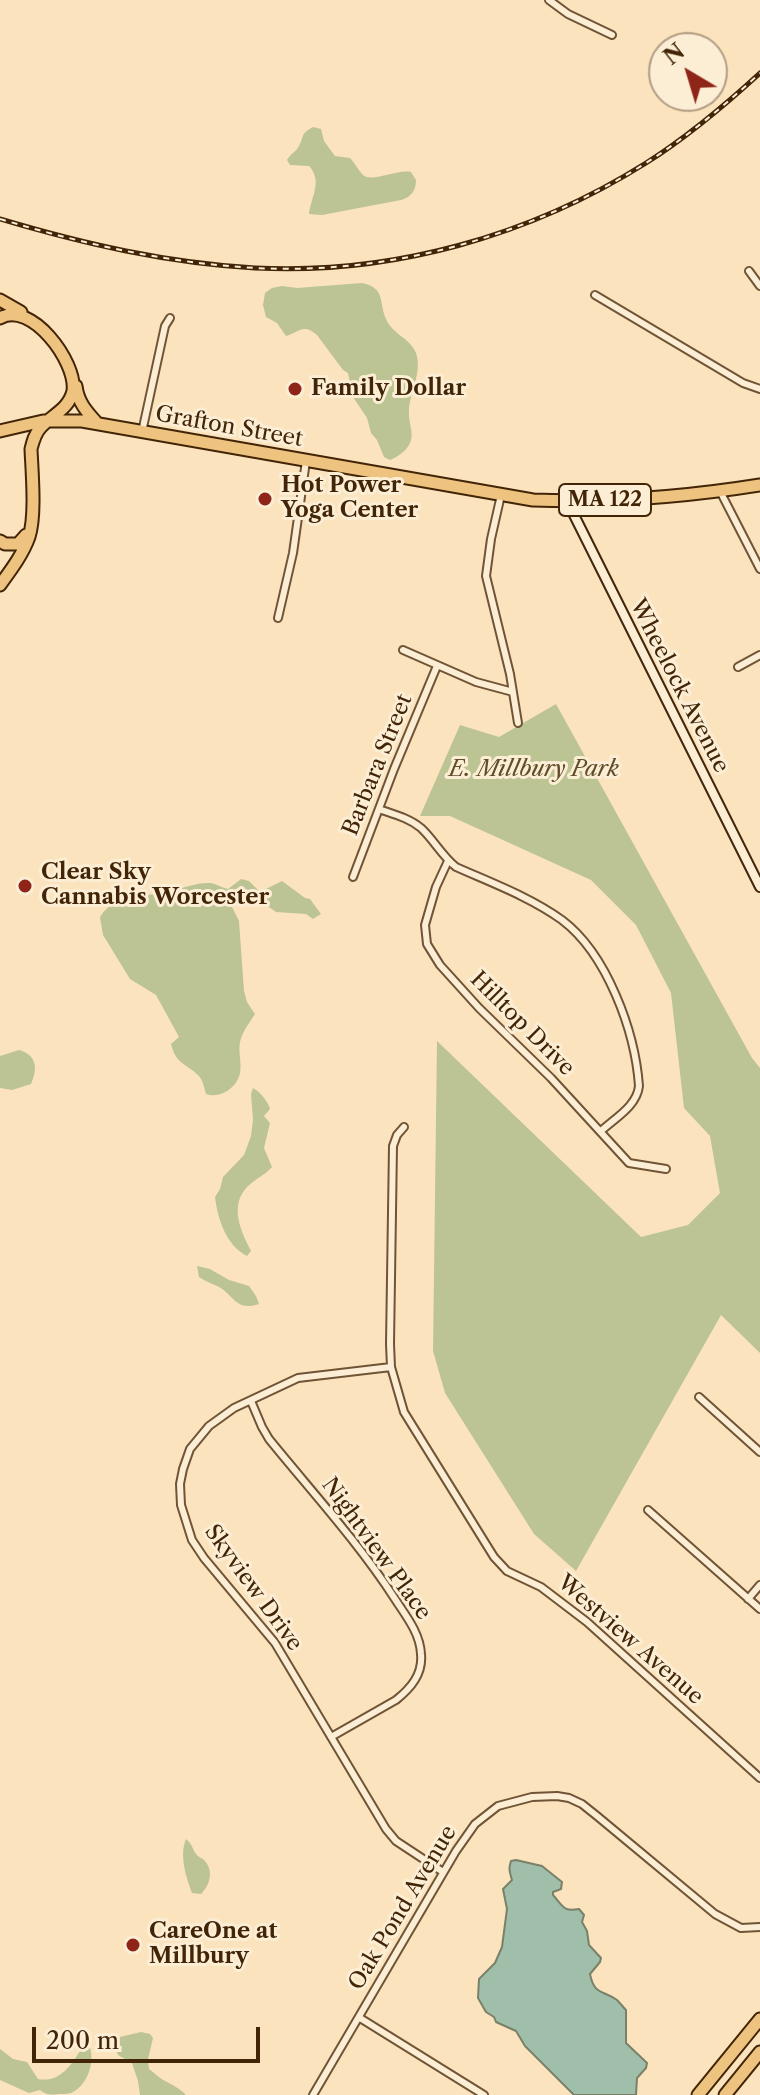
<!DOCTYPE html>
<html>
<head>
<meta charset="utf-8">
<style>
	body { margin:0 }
	#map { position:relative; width:760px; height:2095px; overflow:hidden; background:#fbe3be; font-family:"Libre Caslon Text",serif }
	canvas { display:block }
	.north { position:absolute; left:648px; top:32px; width:80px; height:80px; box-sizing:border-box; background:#fcedd5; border:2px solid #b29d83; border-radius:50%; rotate:322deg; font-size:22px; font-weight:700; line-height:32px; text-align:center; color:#422507 }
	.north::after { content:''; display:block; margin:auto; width:28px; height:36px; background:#8f2418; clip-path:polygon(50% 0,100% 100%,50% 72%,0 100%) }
	.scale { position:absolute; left:32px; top:2027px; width:228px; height:36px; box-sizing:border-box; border:4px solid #422507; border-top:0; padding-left:10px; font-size:24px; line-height:28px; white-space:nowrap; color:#422507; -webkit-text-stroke:6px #fcedd5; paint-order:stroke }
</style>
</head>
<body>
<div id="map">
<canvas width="760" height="2095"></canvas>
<div class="north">N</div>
<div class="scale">200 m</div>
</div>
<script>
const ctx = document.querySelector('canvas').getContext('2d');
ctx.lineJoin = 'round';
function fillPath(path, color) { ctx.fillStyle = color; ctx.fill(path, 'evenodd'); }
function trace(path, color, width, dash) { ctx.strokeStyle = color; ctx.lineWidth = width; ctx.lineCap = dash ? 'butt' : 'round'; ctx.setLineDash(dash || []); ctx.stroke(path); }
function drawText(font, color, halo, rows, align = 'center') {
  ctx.font = font + ' "Libre Caslon Text",serif'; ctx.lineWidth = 6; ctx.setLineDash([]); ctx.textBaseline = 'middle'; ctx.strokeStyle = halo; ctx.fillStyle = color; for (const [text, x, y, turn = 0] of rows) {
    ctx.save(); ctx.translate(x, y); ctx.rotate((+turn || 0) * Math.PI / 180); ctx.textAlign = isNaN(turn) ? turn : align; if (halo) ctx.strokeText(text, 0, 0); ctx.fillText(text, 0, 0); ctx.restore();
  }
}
fillPath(new Path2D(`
	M313,127L321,129L324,141L335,156L350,158C355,163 358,170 363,175C373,183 396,169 411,172L416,180C416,191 411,197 401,200L322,215L309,214C311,197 323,181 309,166L290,165L287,160C290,154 296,152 299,146C305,135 300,134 313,127Z
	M362,283C387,288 378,304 387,321C393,334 411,339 416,353C423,374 408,394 409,414C409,425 415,435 409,445C405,452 397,457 390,460L384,457L377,440L371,433L367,418L353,397L348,373L343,370L317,335C303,323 300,332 286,336L277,323L266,317L263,305L265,293L272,288L282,286L297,288Z
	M556,704L752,1058L760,1068V1353L721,1315L576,1571L534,1534L445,1393L433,1351L437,1041L641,1237L688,1225L720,1193L710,1136L684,1108L671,993L636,925L591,880L450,816H420L460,725L499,737Z
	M241,879L249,881L260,892L282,881L305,898L310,899L321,914L313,919L306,914L276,912L256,898L234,897L230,903L239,921L244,991L247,1002L255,1014C249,1024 243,1030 240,1042C238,1053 242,1063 240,1073C237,1088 220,1099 206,1094C204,1087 203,1080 198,1075C185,1063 176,1064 171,1044L179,1037L156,995L130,979L103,935L100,917C118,890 141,898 167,892C181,889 196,882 211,883C216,884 223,888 228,889Z
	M19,1050C37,1055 38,1069 31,1084L12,1090L0,1088V1056Z
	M253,1088C260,1092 268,1101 270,1109L264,1116L270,1123L264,1148L272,1167C265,1175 255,1179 247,1187C229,1206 241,1232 251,1251L247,1256C226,1245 218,1220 215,1197L220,1189L223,1177L244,1155L251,1136L253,1120L251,1094Z
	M197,1266L210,1269L229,1280L249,1286L256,1296L259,1304C235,1312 234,1294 217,1286C211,1283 205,1281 199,1277Z
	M186,1839C193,1844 192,1850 197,1855C199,1857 201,1858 203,1859C214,1869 211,1884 201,1894L192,1893C186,1876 179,1856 186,1839Z
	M141,2032L150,2034L153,2038L148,2059L149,2069C155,2073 159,2078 165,2081C173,2085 179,2088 186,2095H140L138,2081L132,2063L118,2055L114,2045L120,2037Z
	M90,2048C95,2063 87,2086 71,2093C69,2094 61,2094 58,2094C50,2095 47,2095 40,2090L29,2093L0,2080V2049L13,2059L27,2062L38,2079C59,2083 70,2067 80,2051Z`), '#bcc494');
const water = new Path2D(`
	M516,1860L542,1866L562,1882L561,1889L553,1892V1895C563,1906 563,1912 579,1909L584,1915L582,1922L587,1931L589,1945L601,1958L600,1962L590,1974C594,1995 603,1990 617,2000C620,2003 623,2007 626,2010V2043L647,2063L646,2068L637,2078L636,2095H574L525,2046L516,2031L496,2022L494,2017L486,2012L478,1998L479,1979L495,1963L502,1947L507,1909L503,1889L512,1880C510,1873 508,1869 511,1861Z`);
fillPath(water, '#a0bfab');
trace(water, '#7a8169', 2);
const street = new Path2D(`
	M549,0L568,14L612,35
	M749,271L760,286
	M595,295L743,383L760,389
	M142,432L165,326L170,318
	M720,491L760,569
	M501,495L491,539L486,576L510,674L518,723
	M278,618L293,553L306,461
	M403,650L476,682L513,692
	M738,667L760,655
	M379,809C393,814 409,818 421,828C434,840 442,856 456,867C492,883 530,897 562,920C607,954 635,1031 639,1086C637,1106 615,1118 601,1131
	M448,861L436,887L425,925L427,944L440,965L479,1008L551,1078L629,1163L666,1169
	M353,877L394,769L437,666
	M404,1127L397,1135L393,1146L390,1344L391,1367L404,1412L494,1557L507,1571L541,1587L587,1622L760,1778
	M391,1367L298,1378L234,1408L209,1426L190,1449L183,1469L180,1484L181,1505L192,1540L204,1558L275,1643L386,1829L396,1841L443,1872
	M699,1397L760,1452
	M251,1401L262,1427L269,1439C312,1492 358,1542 395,1599C406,1616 420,1633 421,1654C423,1674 411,1688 396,1700L331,1737
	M648,1510L760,1609
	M748,1599L760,1585
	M360,2018L484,2095
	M313,2095L456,1851L475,1824L498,1806L532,1797L557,1796L569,1798L582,1804L597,1816L715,1914L741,1928L760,1927`);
const secondary = new Path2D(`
	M567,501L760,887`);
const highway = new Path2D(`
	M0,300L21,312
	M0,318C31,300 77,362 73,391C69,409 52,415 41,427C35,433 33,441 31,449C32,472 36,516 29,537C23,554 11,570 0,585
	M76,386C78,402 86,411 97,423
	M0,431L43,421H82L533,500C608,503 685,497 760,485
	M0,541L5,544H18L26,535
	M698,2095L760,2019
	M725,2095L760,2052`);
trace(street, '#705435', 10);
trace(secondary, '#422507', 12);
trace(highway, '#422507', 15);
trace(street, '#fcedd5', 6);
trace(secondary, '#fcedd5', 8);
trace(highway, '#eec27f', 11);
const rail = new Path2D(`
	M0,219C84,244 167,263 255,268C392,275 530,236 646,163C687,137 724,106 760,73`);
trace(rail, '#422507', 5);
trace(rail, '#fcedd5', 2, [6]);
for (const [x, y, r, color] of [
	[295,389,8,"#8f2418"],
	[265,499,8,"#8f2418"],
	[25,886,8,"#8f2418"],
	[133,1945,8,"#8f2418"]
]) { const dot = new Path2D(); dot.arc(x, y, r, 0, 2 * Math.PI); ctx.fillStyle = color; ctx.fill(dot); trace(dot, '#fcedd5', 3); }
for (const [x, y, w] of [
	[605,500,92]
]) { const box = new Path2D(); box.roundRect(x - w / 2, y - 16, w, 32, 6); ctx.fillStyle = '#fcedd5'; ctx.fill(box); trace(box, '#422507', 2); }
drawText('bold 20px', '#422507', null, [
	["MA 122",605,500]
]);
drawText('bold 22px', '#422507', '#fcedd5', [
	["Family Dollar",311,389],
	["Hot Power",281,486],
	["Yoga Center",281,511],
	["Clear Sky",41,873],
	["Cannabis Worcester",41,898],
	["CareOne at",149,1932],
	["Millbury",149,1957]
], 'left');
drawText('22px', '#422507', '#fcedd5', [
	["Grafton Street",229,427,10],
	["Wheelock Avenue",679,686,63],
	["Barbara Street",378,765,-68],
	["Hilltop Drive",522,1024,45],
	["Nightview Place",376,1549,54],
	["Skyview Drive",253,1588,54],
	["Westview Avenue",630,1640,41],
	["Oak Pond Avenue",403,1908,-59]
]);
drawText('italic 22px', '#604d2a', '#fcedd5', [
	["E. Millbury Park",534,770]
]);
</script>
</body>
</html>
